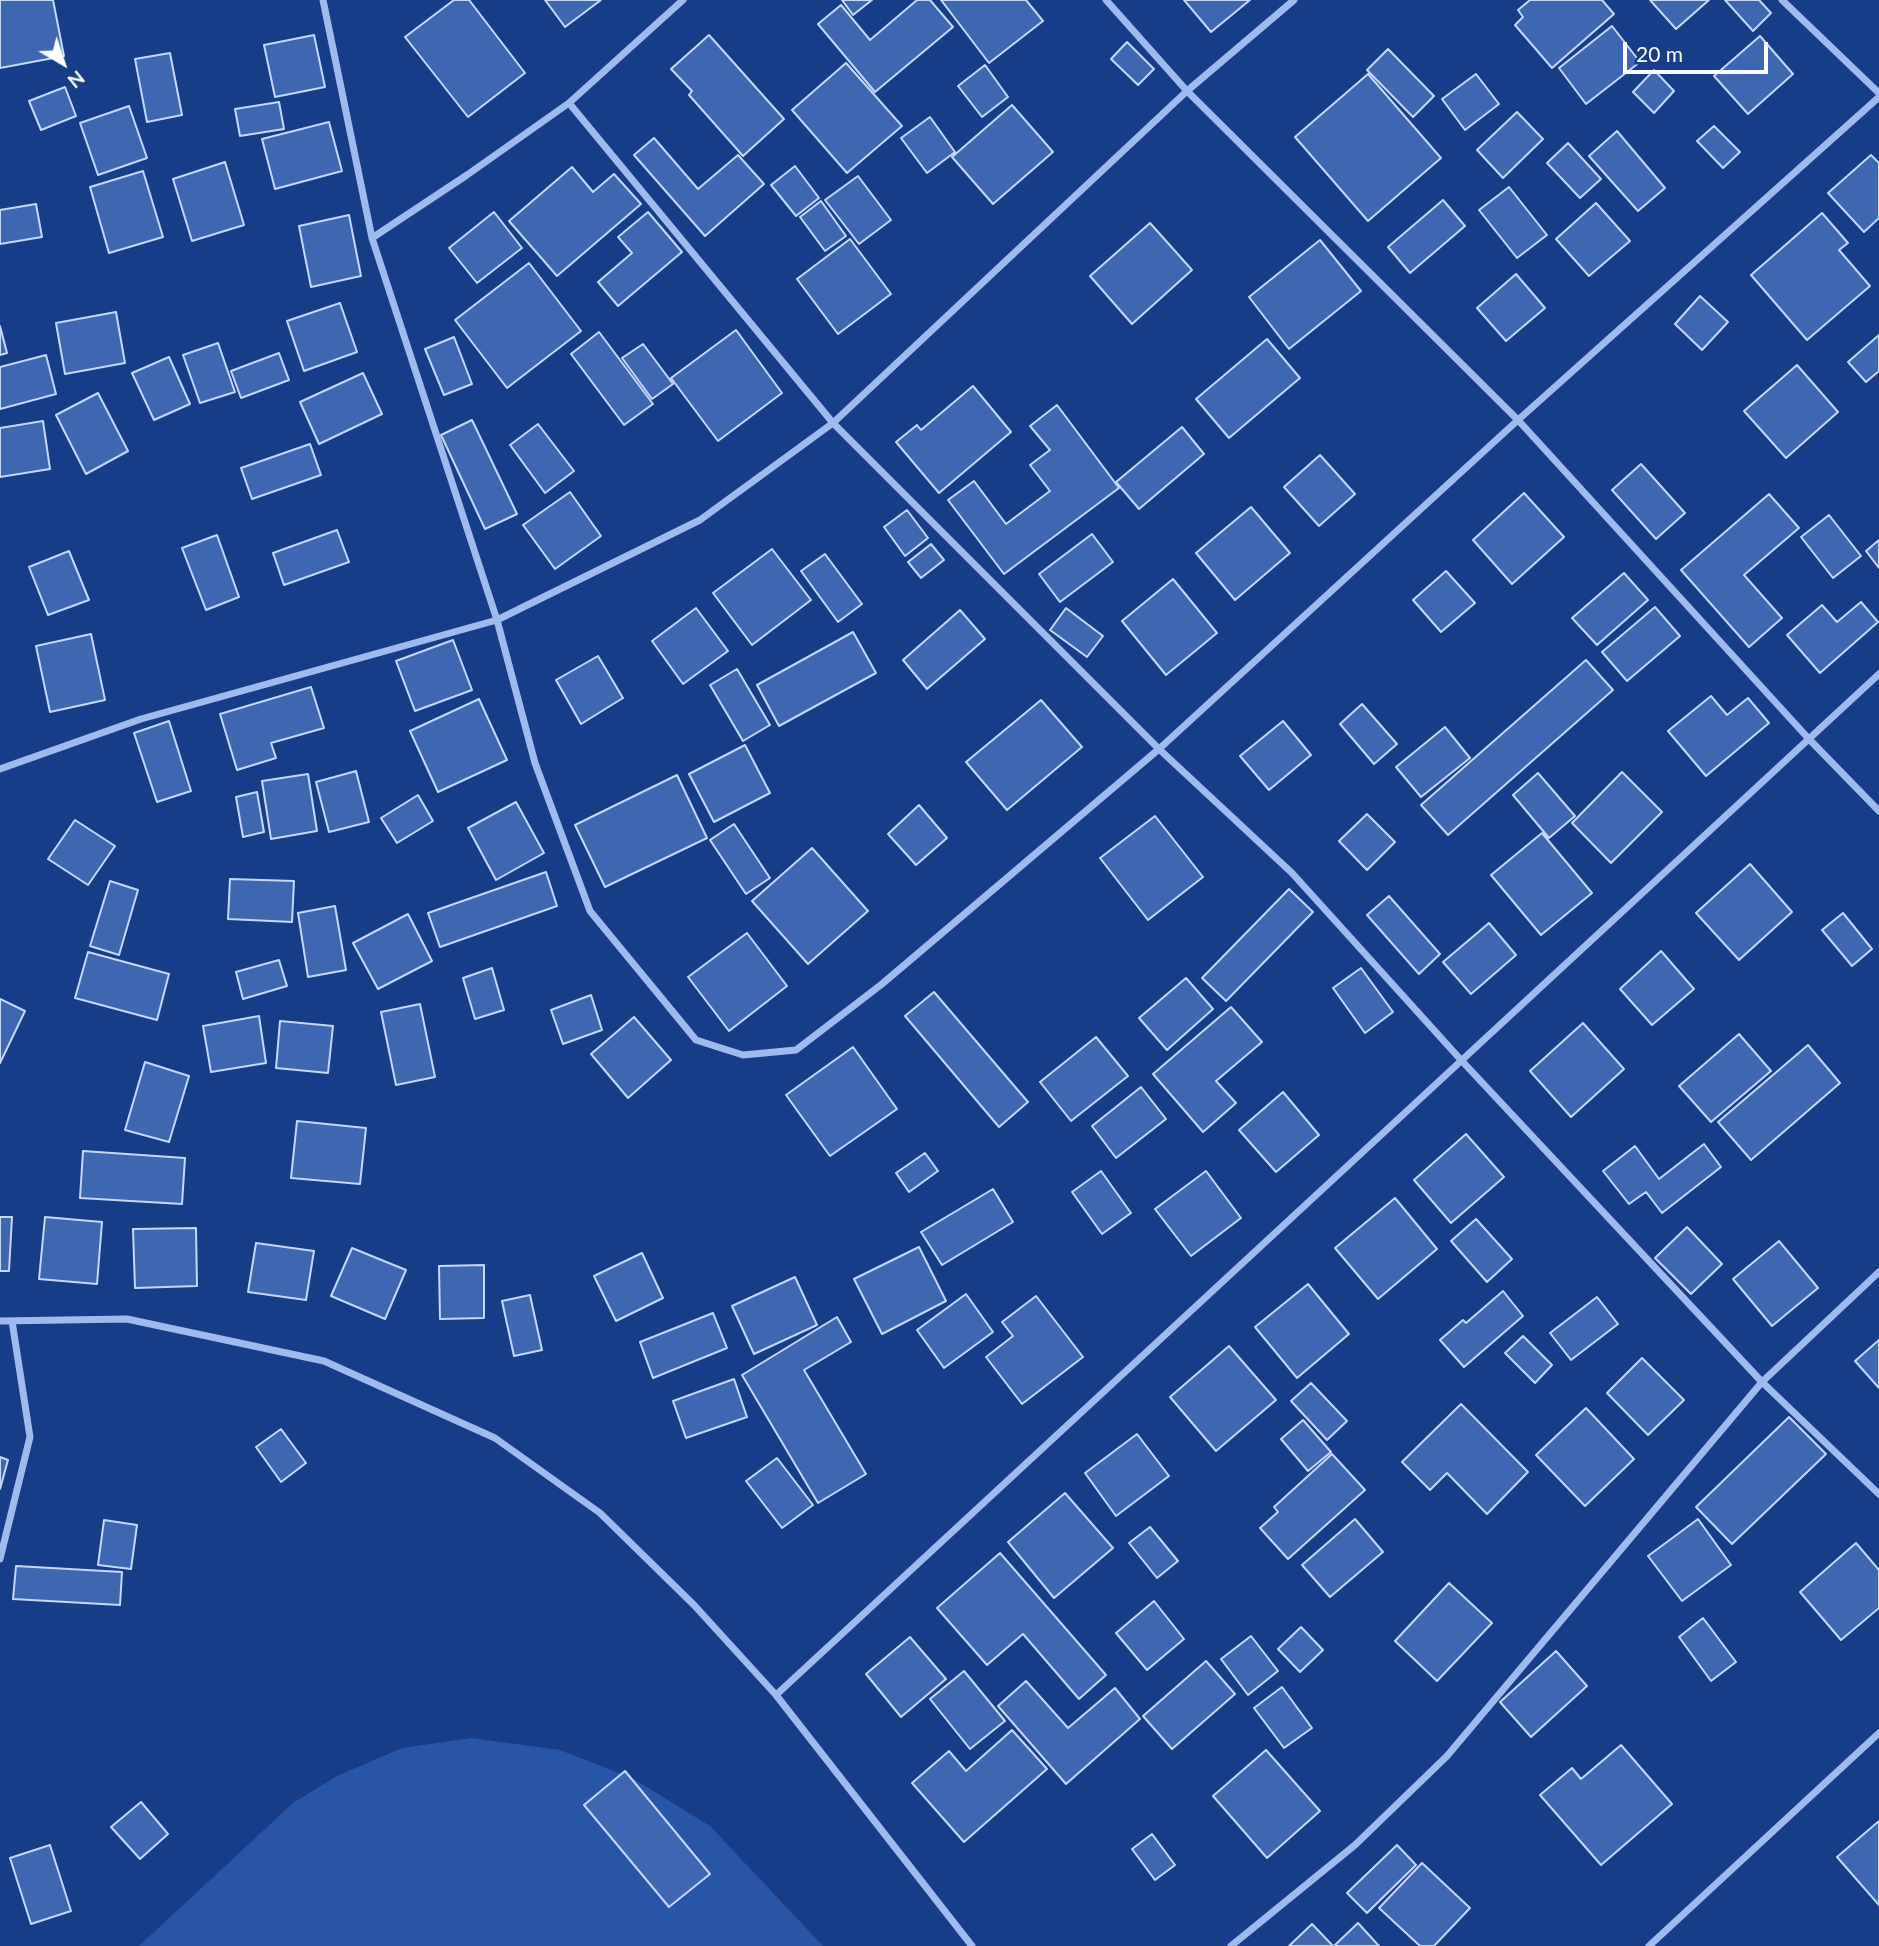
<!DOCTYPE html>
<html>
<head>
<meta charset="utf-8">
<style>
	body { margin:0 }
	#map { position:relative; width:1879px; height:1946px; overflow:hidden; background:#173d88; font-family:Lato,sans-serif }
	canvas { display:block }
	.north { position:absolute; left:28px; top:28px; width:70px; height:70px; -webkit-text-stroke:5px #173d88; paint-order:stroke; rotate:141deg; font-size:19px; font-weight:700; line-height:28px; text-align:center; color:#fff }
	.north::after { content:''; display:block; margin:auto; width:24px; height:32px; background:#fff; clip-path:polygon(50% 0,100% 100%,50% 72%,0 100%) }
	.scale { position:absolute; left:1623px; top:42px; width:145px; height:32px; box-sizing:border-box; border:4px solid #fff; border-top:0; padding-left:9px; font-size:21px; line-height:24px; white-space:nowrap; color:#fff; -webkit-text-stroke:5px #173d88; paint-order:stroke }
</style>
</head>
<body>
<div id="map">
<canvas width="1879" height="1946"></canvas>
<div class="north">N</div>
<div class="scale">20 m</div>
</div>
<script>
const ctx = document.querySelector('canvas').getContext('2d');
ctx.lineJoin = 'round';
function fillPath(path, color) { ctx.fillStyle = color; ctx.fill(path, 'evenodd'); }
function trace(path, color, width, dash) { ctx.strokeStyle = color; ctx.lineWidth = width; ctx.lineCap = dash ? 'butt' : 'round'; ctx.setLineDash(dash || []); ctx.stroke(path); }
fillPath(new Path2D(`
	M471,1738L560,1750L634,1779L710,1826L823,1946H139L293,1803L337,1776L402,1748Z`), '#2955a6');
const building = new Path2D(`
	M0,0H53L64,56L0,68Z
	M454,0H469L525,73L468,117L405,37Z
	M545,0H601L565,27Z
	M842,0H872L853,15Z
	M917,0H930L953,27L875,92L818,24L841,5L870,40Z
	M941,0H1026L1043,21L989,63Z
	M1184,0H1250L1211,32Z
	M1530,0H1602L1614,14L1552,68L1515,25L1523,17L1518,10Z
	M1650,0H1709L1676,29Z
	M1725,0H1759L1771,13L1753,31Z
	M1612,26L1640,62L1586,104L1559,68Z
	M314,35L325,87L275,97L264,45Z
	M709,35L784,119L743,156L689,95L692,91L671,69Z
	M1760,36L1793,74L1748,114L1714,76Z
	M1127,42L1154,69L1138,85L1111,59Z
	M1388,49L1434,96L1413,117L1367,70Z
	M170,53L182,115L147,122L135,59Z
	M846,63L902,126L847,173L792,110Z
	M985,65L1008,97L982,117L958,86Z
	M1654,70L1674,91L1654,113L1633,92Z
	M1368,74L1441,158L1368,221L1295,137Z
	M1476,74L1499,104L1465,130L1442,99Z
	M65,87L76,116L41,130L29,101Z
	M279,102L284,129L240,136L235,109Z
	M1012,105L1053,152L993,204L952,157Z
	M129,106L147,158L98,175L80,123Z
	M1517,112L1543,139L1503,178L1477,150Z
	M930,117L955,152L927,173L901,138Z
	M329,122L342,171L275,189L262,139Z
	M1714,126L1740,152L1723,168L1697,141Z
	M1617,131L1665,188L1638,211L1589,156Z
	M654,138L698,189L738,155L764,184L705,236L634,155Z
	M1568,143L1601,179L1580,198L1547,163Z
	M1871,155L1879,163V218L1864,232L1828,193Z
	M225,162L244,225L192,241L173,179Z
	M795,166L819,198L796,216L771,185Z
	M572,167L593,192L614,174L641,204L557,276L509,221Z
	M143,171L163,237L109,253L90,187Z
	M858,176L891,220L859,244L825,200Z
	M1509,187L1547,235L1517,258L1479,210Z
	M1443,200L1465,226L1410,273L1388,247Z
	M821,201L846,236L825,251L800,217Z
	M1596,203L1630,241L1589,276L1556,239Z
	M36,204L42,237L0,244V210Z
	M494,212L522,248L477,283L449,248Z
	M648,212L682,252L618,306L598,282L632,253L618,237Z
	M1822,213L1848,243L1839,250L1870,286L1807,340L1751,275Z
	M349,215L361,276L311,287L299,226Z
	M1150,223L1192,270L1132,324L1090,276Z
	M850,239L891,294L838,334L797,279Z
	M1320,240L1361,291L1289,349L1249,297Z
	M529,263L581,331L507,388L455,320Z
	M1516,274L1545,308L1506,341L1477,308Z
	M1700,296L1728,322L1702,350L1675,324Z
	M340,303L357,352L304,371L287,321Z
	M116,312L125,363L65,374L56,323Z
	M0,326L7,353L0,355Z
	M736,330L782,393L718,441L671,378Z
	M599,332L653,404L624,425L571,354Z
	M1879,335V371L1866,382L1848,362Z
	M454,337L472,384L444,395L425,349Z
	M1267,339L1300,378L1229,438L1196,399Z
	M218,343L235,392L200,403L183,355Z
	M643,344L673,384L652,399L622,358Z
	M279,353L289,380L241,398L231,371Z
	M46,355L56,394L0,409V367Z
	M169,357L190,404L154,420L132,373Z
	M1797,365L1838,412L1786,458L1744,411Z
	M363,373L382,414L319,444L300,402Z
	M973,386L1011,432L939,493L896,442L917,425L921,430Z
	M98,393L128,451L86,474L56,415Z
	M1057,405L1119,488L1004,574L948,500L974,481L1006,524L1050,491L1030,465L1050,450L1030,426Z
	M472,420L517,514L485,529L441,435Z
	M43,421L50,469L0,477V428Z
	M538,424L574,471L545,493L510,445Z
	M1182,427L1204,454L1139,509L1116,482Z
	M310,444L321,475L252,499L241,468Z
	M1320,455L1355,494L1319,526L1284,487Z
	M1641,464L1685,513L1656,539L1612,490Z
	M570,492L601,536L555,569L523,525Z
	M1524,493L1564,537L1512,584L1473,540Z
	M1769,494L1799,528L1744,575L1782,618L1749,647L1681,570Z
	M1251,507L1290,553L1235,600L1196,553Z
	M907,510L928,538L905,556L884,527Z
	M1829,515L1861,556L1833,578L1801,537Z
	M337,530L349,562L284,585L273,553Z
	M1092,534L1113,562L1060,602L1039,574Z
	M217,535L239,597L206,610L182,548Z
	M1879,540V568L1866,551Z
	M931,544L944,560L921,578L908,562Z
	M772,549L811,600L752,645L713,593Z
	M69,551L89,600L48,615L29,567Z
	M825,554L862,604L838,622L801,571Z
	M1446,571L1475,603L1441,632L1413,600Z
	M1624,573L1648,600L1597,645L1572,618Z
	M1173,579L1217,633L1166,675L1122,621Z
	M1861,602L1878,622L1820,673L1787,635L1822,605L1837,622Z
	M1655,607L1680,636L1627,681L1602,652Z
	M696,608L728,651L683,684L652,641Z
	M1066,608L1103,636L1087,657L1050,630Z
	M960,610L985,639L927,689L903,660Z
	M853,632L876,673L779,726L757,685Z
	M91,634L105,700L50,712L36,646Z
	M453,640L472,690L415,711L396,661Z
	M598,656L623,698L581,724L556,680Z
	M1586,660L1613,690L1448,835L1421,805Z
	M737,669L770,725L743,741L710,685Z
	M311,687L324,728L271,743L276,758L237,770L220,714Z
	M1711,696L1727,715L1748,698L1769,723L1706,776L1668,731Z
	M479,699L507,760L438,792L410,731Z
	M1041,700L1082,747L1007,810L966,762Z
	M1362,704L1397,744L1374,764L1340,724Z
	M169,721L191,791L157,802L134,733Z
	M1283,721L1311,755L1269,790L1240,756Z
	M1445,727L1470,758L1421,797L1396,767Z
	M745,745L770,793L714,822L689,774Z
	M356,771L369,822L329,832L316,782Z
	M1622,772L1662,812L1611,863L1572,823Z
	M1538,773L1575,816L1549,838L1513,795Z
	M308,774L317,831L271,839L262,781Z
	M677,775L707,838L605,887L575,825Z
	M257,792L264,832L243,837L236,797Z
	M418,795L433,821L397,843L381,818Z
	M516,802L544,853L496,880L468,828Z
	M919,805L947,838L916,865L888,834Z
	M1367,814L1395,842L1367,870L1339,841Z
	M1155,816L1203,877L1148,920L1100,858Z
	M75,820L115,846L88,885L48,859Z
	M734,824L770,878L746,894L710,840Z
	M1542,833L1592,893L1541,935L1491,875Z
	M812,848L868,911L808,964L752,901Z
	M1750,864L1792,912L1739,960L1696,913Z
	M546,872L557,906L440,947L428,913Z
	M230,879L294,881L292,922L228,919Z
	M110,881L138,890L119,955L90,946Z
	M1289,889L1313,912L1226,1001L1202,978Z
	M1389,896L1440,954L1419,974L1367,915Z
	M335,906L346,970L308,977L298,913Z
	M1843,913L1872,949L1852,966L1822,930Z
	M408,914L432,961L378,989L353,943Z
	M1489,923L1516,955L1471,994L1443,962Z
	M747,933L787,986L729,1031L688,977Z
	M1661,951L1694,989L1652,1025L1620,989Z
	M88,952L169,974L157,1020L75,998Z
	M279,960L287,986L243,999L236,972Z
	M492,968L504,1010L475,1019L463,978Z
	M1361,968L1393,1012L1365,1033L1333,988Z
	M1186,978L1213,1009L1167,1050L1139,1018Z
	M934,992L1028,1102L999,1127L905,1016Z
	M591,995L602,1030L563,1044L551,1010Z
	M0,999L25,1011L0,1063Z
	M420,1004L435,1077L396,1085L381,1012Z
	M1231,1007L1262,1042L1216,1081L1236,1103L1203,1132L1153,1074Z
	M259,1016L266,1063L211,1072L203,1026Z
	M634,1017L671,1060L628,1098L591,1054Z
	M280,1021L333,1026L328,1073L276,1068Z
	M1583,1023L1624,1069L1571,1117L1530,1071Z
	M1739,1034L1771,1071L1711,1122L1679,1086Z
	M1096,1037L1128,1076L1071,1121L1040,1082Z
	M1808,1045L1840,1083L1751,1160L1718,1122Z
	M853,1047L897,1109L830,1156L786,1095Z
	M145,1062L189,1076L169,1142L125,1130Z
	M1141,1087L1166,1119L1116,1158L1092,1126Z
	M1283,1092L1319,1135L1276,1172L1239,1130Z
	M297,1121L366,1128L360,1184L291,1178Z
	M1466,1134L1504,1177L1451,1223L1414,1180Z
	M1704,1144L1721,1167L1662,1213L1646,1192L1629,1204L1603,1171L1635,1146L1659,1179Z
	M83,1151L185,1158L182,1204L80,1198Z
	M925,1153L938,1171L909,1192L896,1173Z
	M1101,1171L1131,1213L1102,1234L1072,1192Z
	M1206,1171L1241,1218L1191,1256L1155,1209Z
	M993,1189L1013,1222L942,1265L921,1232Z
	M1395,1198L1437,1249L1378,1299L1335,1248Z
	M0,1217H12L9,1271H0Z
	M45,1217L102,1222L97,1284L39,1279Z
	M1476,1219L1512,1259L1487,1282L1451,1241Z
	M1687,1227L1722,1264L1691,1294L1655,1258Z
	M196,1228L197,1286L135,1288L133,1229Z
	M1779,1241L1818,1288L1772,1326L1733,1279Z
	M256,1243L314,1251L306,1300L248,1292Z
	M919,1247L946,1301L882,1334L854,1279Z
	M352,1248L406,1270L385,1319L331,1296Z
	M642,1253L663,1298L616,1321L594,1276Z
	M484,1265V1318L440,1319L439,1266Z
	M795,1277L817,1325L754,1354L732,1306Z
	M1308,1284L1349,1334L1297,1378L1255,1327Z
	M1503,1291L1523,1316L1464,1367L1440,1340L1463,1320L1466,1323Z
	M966,1294L993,1332L944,1368L917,1330Z
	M530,1295L542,1350L514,1356L502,1301Z
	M1036,1296L1083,1357L1022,1404L986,1357L1013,1336L1002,1322Z
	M1597,1297L1618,1324L1571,1360L1550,1333Z
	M713,1313L727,1348L653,1378L640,1342Z
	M837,1317L851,1342L804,1370L866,1474L818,1503L742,1375Z
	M1523,1336L1552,1365L1535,1383L1505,1353Z
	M1879,1340V1388L1855,1361Z
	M1229,1346L1276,1400L1216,1451L1170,1397Z
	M1642,1358L1684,1400L1648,1435L1607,1393Z
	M734,1379L747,1417L686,1438L673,1401Z
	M1311,1383L1347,1421L1327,1440L1291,1401Z
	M1461,1404L1528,1472L1487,1514L1447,1473L1430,1490L1402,1462Z
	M1586,1408L1634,1459L1585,1506L1536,1455Z
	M1789,1417L1826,1454L1732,1544L1696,1507Z
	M1303,1420L1331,1452L1308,1471L1281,1439Z
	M281,1429L306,1463L281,1482L256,1447Z
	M1137,1434L1169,1476L1116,1516L1085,1473Z
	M1332,1454L1365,1490L1288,1559L1260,1528L1278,1512L1274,1507Z
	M0,1457L8,1460L0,1489Z
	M777,1458L813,1505L782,1528L746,1481Z
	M1065,1493L1113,1548L1054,1598L1008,1542Z
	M1355,1519L1383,1552L1330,1597L1302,1565Z
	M1698,1519L1731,1565L1682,1601L1648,1556Z
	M104,1520L137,1525L131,1569L98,1565Z
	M1150,1527L1178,1561L1157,1578L1129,1543Z
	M1856,1543L1879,1570V1608L1841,1640L1800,1592Z
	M1000,1553L1106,1675L1079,1699L1023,1634L987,1665L937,1608Z
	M16,1566L122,1572L120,1605L13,1599Z
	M1449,1583L1492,1623L1437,1681L1395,1641Z
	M1154,1601L1184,1639L1147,1670L1116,1633Z
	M1703,1618L1736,1662L1711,1681L1679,1637Z
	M1301,1627L1323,1650L1300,1672L1278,1649Z
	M1251,1636L1278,1671L1248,1695L1221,1659Z
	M910,1637L946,1679L901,1717L866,1674Z
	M1556,1651L1587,1686L1531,1737L1500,1702Z
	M1206,1661L1235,1694L1172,1749L1143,1716Z
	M964,1671L1005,1721L970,1749L930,1699Z
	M1026,1681L1068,1728L1115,1688L1140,1719L1066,1784L998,1706Z
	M1282,1687L1312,1728L1284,1748L1254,1708Z
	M1012,1730L1047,1769L964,1842L912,1783L949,1751L966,1771Z
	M1621,1745L1672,1804L1601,1865L1540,1795L1572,1768L1581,1779Z
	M1266,1750L1320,1811L1267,1858L1213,1796Z
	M625,1771L710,1874L669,1907L584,1805Z
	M141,1802L168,1834L140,1859L111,1827Z
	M1879,1821V1905L1837,1857Z
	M1152,1834L1175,1865L1155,1880L1132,1849Z
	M50,1845L71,1911L31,1924L10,1858Z
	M1397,1845L1416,1865L1367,1913L1347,1893Z
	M1422,1863L1470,1908L1434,1946H1420L1379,1908Z
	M1358,1923L1379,1946H1337L1335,1945Z
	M1312,1924L1333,1946H1289Z`);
fillPath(building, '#3f67b1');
trace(building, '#c4d7fa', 2);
trace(new Path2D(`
	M323,0L372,238L497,620L535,763L590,911L696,1040L743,1055L796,1050L882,984L1159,749L1518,420L1879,97
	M1106,0L1187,91L1518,420L1808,738L1879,811
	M1782,0L1879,93
	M569,103L833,423L1159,749L1292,873L1461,1060L1762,1382L1879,1494
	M372,238L467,175L569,103L683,0
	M0,769L141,719L497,620L700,520L833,423L1187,91L1294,0
	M0,1321L127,1319L324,1361L495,1438L600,1513L694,1605L776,1695L972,1946
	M0,1559L30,1437L12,1321
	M776,1695L1879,674
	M1231,1946L1355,1845L1447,1756L1762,1382L1879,1272
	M1649,1946L1879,1733`), '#9ebaee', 7);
</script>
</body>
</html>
